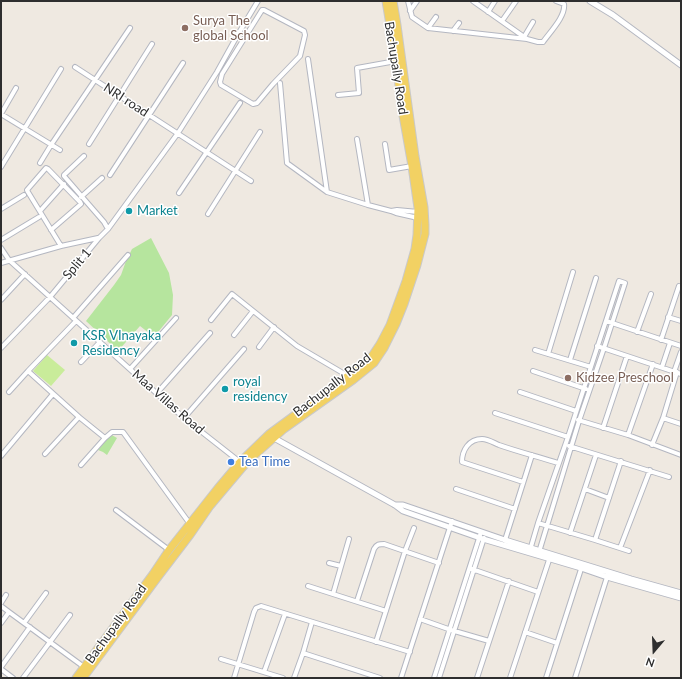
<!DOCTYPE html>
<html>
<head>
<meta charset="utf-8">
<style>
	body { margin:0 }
	#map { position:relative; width:682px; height:679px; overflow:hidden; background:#efe9e1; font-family:Lato,sans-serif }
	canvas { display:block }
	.frame { position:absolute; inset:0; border:2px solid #2e2e2e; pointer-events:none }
	.north { position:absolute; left:634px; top:631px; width:40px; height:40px; -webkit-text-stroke:3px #fff; paint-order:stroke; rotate:199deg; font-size:11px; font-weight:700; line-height:16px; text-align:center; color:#2e2e2e }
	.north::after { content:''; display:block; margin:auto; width:14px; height:18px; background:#2e2e2e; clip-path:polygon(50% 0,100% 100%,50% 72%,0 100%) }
</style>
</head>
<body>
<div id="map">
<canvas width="682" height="679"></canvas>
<div class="frame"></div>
<div class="north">N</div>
</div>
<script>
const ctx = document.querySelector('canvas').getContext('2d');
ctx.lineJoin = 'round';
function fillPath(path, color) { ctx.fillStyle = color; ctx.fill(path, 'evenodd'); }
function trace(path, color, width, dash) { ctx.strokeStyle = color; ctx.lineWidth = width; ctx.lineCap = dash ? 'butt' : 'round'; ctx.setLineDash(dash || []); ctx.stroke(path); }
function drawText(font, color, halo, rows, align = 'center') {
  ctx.font = font + ' Lato,sans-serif'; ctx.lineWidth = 3; ctx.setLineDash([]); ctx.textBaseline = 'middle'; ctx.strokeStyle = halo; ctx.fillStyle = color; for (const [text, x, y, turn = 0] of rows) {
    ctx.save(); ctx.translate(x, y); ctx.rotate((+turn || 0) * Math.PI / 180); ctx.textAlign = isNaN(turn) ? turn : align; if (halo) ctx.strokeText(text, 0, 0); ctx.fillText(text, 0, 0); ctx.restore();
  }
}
fillPath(new Path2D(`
	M151,238L169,273L173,295L172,315L154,337L140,326L118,351L86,321L114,285L121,275L126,261L132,249Z
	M110,434L117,438L107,455L103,452L98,450Z`), '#b6e59e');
fillPath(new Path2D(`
	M47,355L65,370L51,386L33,371Z`), '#c9ec9a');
const minor = new Path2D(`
	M408,1L412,17L428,28L527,39L538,42H543C550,32 566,16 564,4L556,1
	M473,1L527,39
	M262,10H264L304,31L305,35L300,56L273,84L257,103L253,104L221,85L220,82L222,74Z
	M410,11L417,1
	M488,12L495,1
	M502,21L516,1
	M428,28L436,17
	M453,31L459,23
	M524,37L533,22
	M308,59L327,192
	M75,67L251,181
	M280,83L287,163L327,192L368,205L391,211
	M338,95L359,93L357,68L396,61
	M1,114L60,150
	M1,114L16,88
	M357,139L368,205
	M89,144L152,44
	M385,144L389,170L412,166
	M84,156L64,175V176L104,222L108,229
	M40,163L51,145L95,80L130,28
	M1,167L61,69
	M110,175L183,63
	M179,193L240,103
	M81,197L102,178
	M1,209L24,195
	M40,211L64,184
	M208,214L260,132
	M418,218L396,213L391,211L397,210L418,212
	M51,230L81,204L80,202L48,169L46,168L27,190L28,192C39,210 50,228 61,246
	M1,240L39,217
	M1,248L9,260L184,418L240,462
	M1,263L61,246L98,238
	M1,300L25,274
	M668,317L681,321
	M73,318L128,255
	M211,320L232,294L297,346L348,376
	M606,321L681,346
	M637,332L651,294
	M234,335L253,311
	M661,340L679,286
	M597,346L681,374
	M259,347L274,327
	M1,348L50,297L99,238L108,229L178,133L217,72L237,36L258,1
	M535,350L591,367
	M548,354L573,272
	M570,360L596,278
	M81,362L100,342
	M662,367L670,343
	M130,369L176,318
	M28,371L79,417L105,438
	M533,371L586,389
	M674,372L681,352
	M9,392L28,371L76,321
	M520,392L576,411
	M157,393L210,333
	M495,413L568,437
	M184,418L244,349
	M663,418L681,424
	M578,420L628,435L681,455
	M603,428L627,356
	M628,435L653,364
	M652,445L663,418L677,372
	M569,446L669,477
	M45,454L79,417
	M1,456L53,394
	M81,465L105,438L112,432H123L190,524
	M523,482L462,462C462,450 469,439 482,439C488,439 494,443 499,445C519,452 539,457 558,463
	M456,489L515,509
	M585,489L609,498
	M116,510L169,550
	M538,523L595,540L629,551
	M570,533L596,455
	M505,540L532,455
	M595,540L621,461
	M620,548L650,470
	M530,550L538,523L568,437L619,281L625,283L604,348L579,421L539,552
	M329,563L341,566
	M472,569L538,592
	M308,586L386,611
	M333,594L349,539
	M357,601L374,549C377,544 379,544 384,544L439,563
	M1,603L6,595
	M1,606L9,612
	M420,619L451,630L489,641
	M1,623L9,612L84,667
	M24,623L46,593
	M525,632L557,643
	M376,642L405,551L414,528
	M303,653L380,678
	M221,659L283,678
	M1,667L30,627
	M1,669L13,678
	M264,672L285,614
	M23,678L50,642L70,615
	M234,678L254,612L256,608L261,606L410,652
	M294,678L303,653L312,622
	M401,678L452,521
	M434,678L481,532
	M439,678L484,538
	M477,678L509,581
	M510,678L550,557
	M546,678L582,566
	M575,678L608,574`);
const tertiary = new Path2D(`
	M590,1L613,15L681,65
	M274,438L395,505L403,511L483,539L581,568L607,577L681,598
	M395,505H403L505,540L631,579L681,593`);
const primary = new Path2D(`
	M76,678L153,574L169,550L218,488L240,462L269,434L348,376L370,359L380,344L390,325L406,281L415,249L417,235L418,208L412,166L402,110L396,61L386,1
	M83,678L158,577L190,535L210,506L226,487L248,461L284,429L353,380L374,363L384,348L396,324L404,304L417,265L425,234V225L424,207L415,156L397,25L393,1`);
trace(minor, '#b4b7c1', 6);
trace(tertiary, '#b4b7c1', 7);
trace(primary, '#c9c9c9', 9);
trace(minor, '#fff', 4);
trace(tertiary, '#fff', 5);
trace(primary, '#f2d163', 7);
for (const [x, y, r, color] of [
	[185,28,4,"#8d6e63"],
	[129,211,4,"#0f9aa8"],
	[74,343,4,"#0f9aa8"],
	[568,378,4,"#8d6e63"],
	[225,389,4,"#0f9aa8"],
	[231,462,4,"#3f7fe0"]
]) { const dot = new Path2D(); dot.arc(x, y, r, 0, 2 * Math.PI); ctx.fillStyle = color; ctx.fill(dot); trace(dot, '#fff', 1.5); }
drawText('13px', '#785e54', '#fff', [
	["Surya The",193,21],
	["global School",193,36],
	["Kidzee Preschool",576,378]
], 'left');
drawText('13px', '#2e2e2e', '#fff', [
	["Bachupally Road",396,68,81],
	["NRI road",126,100,33],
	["Split 1",77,264,-50],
	["Bachupally Road",332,385,-38],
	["Maa Villas Road",168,402,41],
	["Bachupally Road",116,624,-54]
]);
drawText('13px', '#0d838f', '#fff', [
	["Market",137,211],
	["KSR VInayaka",82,336],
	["Residency",82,351],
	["royal",233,382],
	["residency",233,397]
], 'left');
drawText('13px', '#366cbe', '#fff', [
	["Tea Time",239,462]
], 'left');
</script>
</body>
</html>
